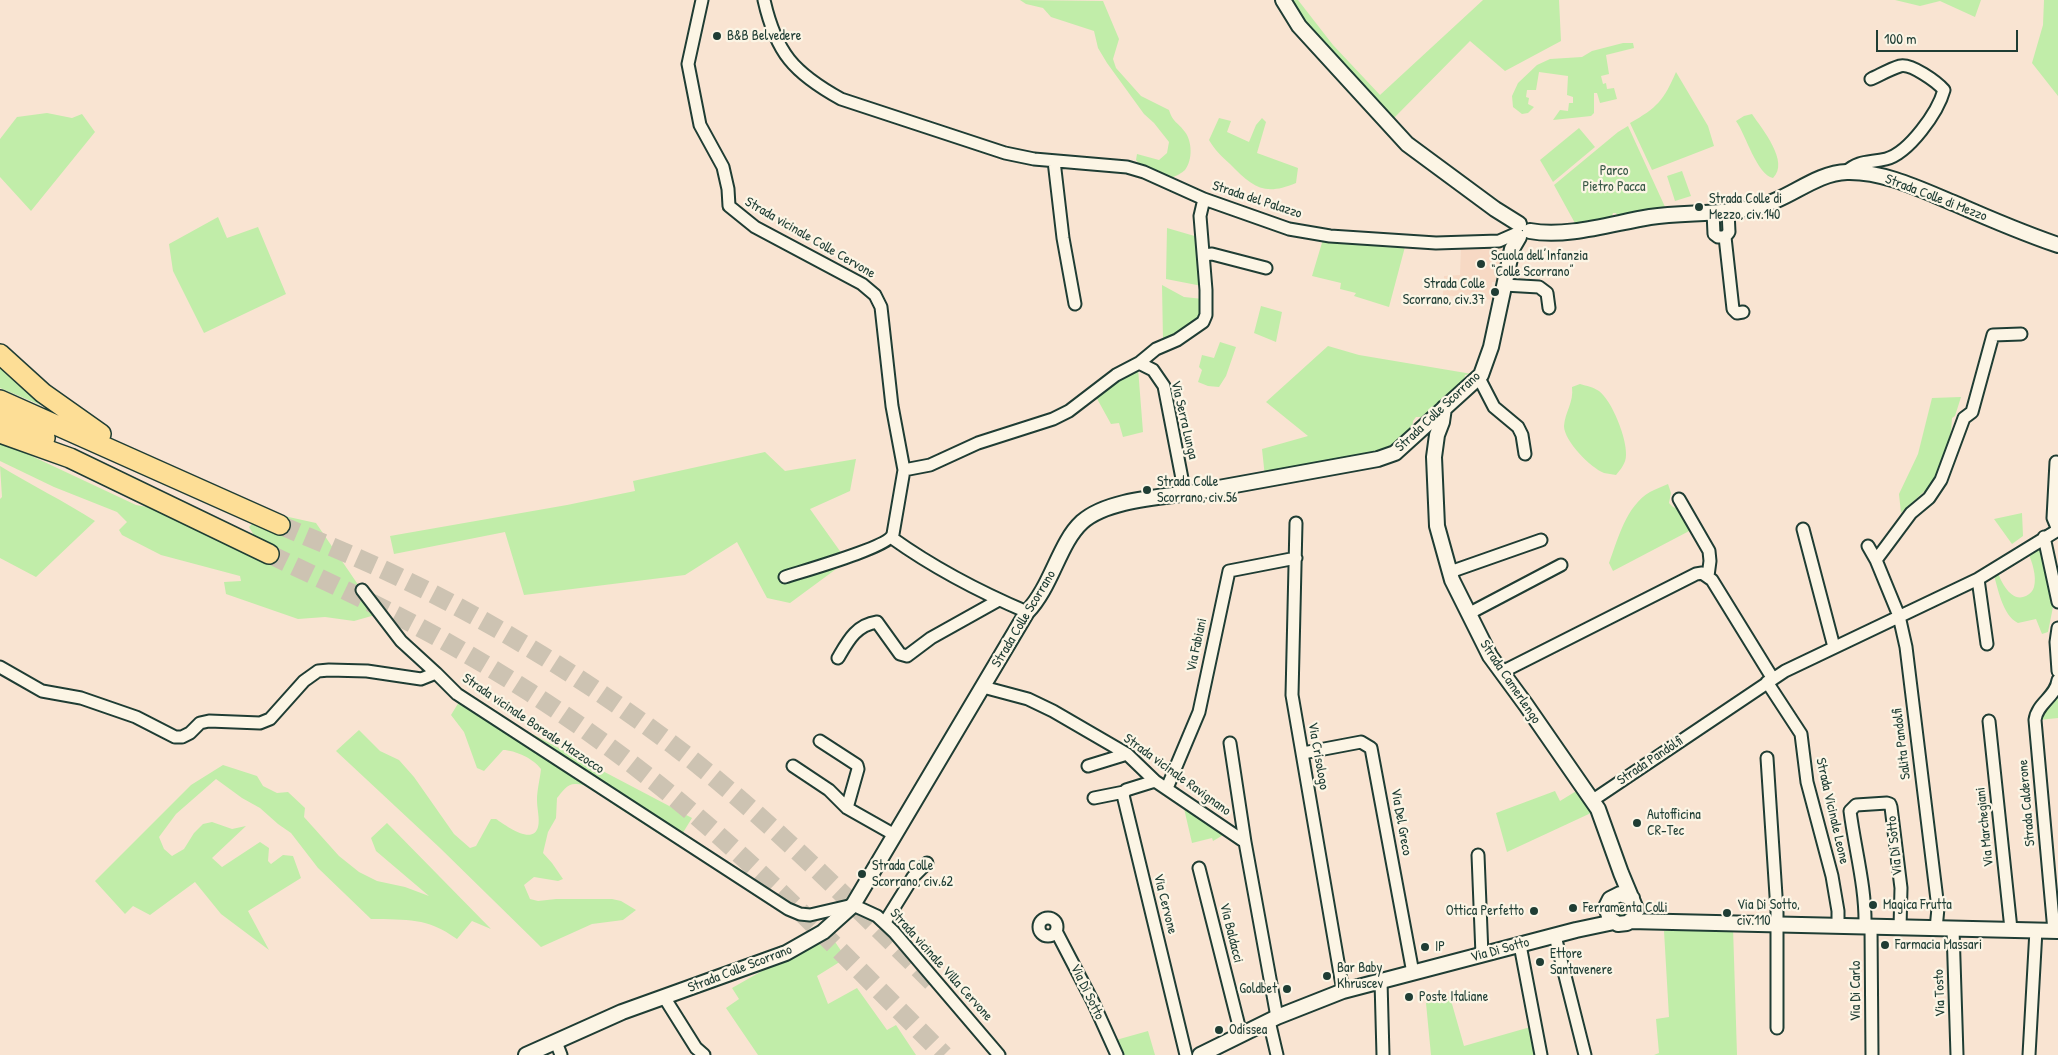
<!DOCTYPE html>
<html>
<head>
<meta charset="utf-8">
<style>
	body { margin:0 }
	#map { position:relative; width:2058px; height:1055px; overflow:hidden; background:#f9e4d2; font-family:"Patrick Hand",sans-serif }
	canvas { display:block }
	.scale { position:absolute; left:1876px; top:30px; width:142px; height:22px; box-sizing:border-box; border:2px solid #1f3d34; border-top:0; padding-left:6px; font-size:15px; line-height:18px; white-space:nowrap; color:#1f3d34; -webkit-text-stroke:4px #fcf5e5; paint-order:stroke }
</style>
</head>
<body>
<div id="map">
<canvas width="2058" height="1055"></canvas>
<div class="scale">100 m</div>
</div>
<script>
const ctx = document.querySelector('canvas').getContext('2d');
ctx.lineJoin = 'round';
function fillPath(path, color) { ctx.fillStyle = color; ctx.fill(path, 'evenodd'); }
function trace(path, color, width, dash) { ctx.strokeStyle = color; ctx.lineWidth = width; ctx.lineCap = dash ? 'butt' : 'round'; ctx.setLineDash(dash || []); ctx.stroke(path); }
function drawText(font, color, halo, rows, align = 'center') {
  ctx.font = font + ' "Patrick Hand",sans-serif'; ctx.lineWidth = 4.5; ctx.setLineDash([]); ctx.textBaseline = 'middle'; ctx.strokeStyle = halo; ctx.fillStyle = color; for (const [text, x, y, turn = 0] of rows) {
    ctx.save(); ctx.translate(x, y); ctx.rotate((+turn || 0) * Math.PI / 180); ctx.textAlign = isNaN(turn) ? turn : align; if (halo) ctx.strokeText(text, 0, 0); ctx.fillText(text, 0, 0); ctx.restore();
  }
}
fillPath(new Path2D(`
	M1499,244L1505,253L1498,282H1492L1491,292H1495L1494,300L1443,295L1444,276L1460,275L1461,246Z`), '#f7d9c4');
fillPath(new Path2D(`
	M1020,0L1103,1L1119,39L1113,59L1116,68L1141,96L1169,110C1173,123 1178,122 1185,132C1192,141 1193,160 1185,170C1182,173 1176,176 1171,178L1140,165L1136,160L1137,154L1159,160L1167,153L1169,142L1154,123L1144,114L1107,63L1098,48L1094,31L1051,17L1043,8L1026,4Z
	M1287,0H1298L1333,45L1380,95L1483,0H1559L1561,41L1505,71L1470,41L1391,121L1329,53Z
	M1895,0H1981L1975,17L1940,1L1920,6Z
	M2044,0H2058V96L2032,63L2043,25Z
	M1623,43H1633L1634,48L1606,55L1609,74L1601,76L1603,84L1606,83L1607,89L1614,88L1617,99L1600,103L1597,93H1594V113L1591,116L1553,120L1560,110L1568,111L1569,103H1573V97L1567,95L1568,76L1539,72L1536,90H1527L1526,97L1529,98L1528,104L1534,107L1528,113L1522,114L1513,107L1512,96L1518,83L1537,65L1550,59L1582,57L1592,51Z
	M1676,72L1708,126L1714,146L1652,170L1630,123C1657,108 1664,100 1676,72Z
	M47,113L72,118L82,114L95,132L31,211L0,177V139L17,117Z
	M1752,114C1762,129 1790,162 1773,178C1757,175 1746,135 1736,121L1744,116Z
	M1219,118L1231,121L1227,132L1249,142L1256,125L1262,118L1266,122L1257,153L1298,168L1296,183C1263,197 1252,186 1230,164C1222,157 1214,149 1209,140Z
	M1628,126L1666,209L1618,216L1616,213H1613L1611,219L1576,225L1554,185L1618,132Z
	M1579,128L1595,147L1553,182L1540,160Z
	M1682,171L1691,196L1675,201L1667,176Z
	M218,217L227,238L258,227L286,294L204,333L173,271L169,244Z
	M1167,228L1198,237L1202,286L1166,279Z
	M1324,236L1406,243L1389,307L1354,296L1356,293L1340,289L1341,283L1312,276Z
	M1162,285L1184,297L1203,299L1199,320L1163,341Z
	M1261,306L1282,312L1276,342L1254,333Z
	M1220,342L1236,347L1226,376L1219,387L1208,386L1198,382L1202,370L1199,367L1202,355L1214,358Z
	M1328,346L1359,355L1472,374L1465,375L1464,380L1465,382L1429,414L1423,417H1416L1413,421L1412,429L1387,448L1363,456L1265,477L1262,449L1308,436L1266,402Z
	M0,360L50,409L0,388Z
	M1138,368L1143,432L1123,437L1119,423L1111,424L1095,395L1113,381Z
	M1580,384C1587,386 1593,387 1599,391C1612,401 1627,438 1626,455C1626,463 1621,469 1616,475C1612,474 1608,474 1604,473C1591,468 1564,441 1564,426C1565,412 1574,402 1572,387Z
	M1961,397L1955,416L1952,418L1951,432L1940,468L1931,485L1901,513L1899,494L1918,454L1932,398Z
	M0,443L21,451L136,505L164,510L255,537L249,527L253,523L280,525L284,516L316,523L376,611L375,615L354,621L325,617L298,619L226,594L224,582L241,581L240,576L161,555L122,535L119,530L127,522L117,512L54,487L0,461Z
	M765,452L785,471L856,459L850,491L810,509L847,561L790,603L767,598L737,542L685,575L524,595L505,532L394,554L390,536L567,505L635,491L633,481Z
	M0,466C31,485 64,501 95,521L36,577L0,558V499L2,497Z
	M1668,484L1671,493L1669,503L1673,507L1682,510L1693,529L1613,571L1609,563C1618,539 1626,506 1650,492C1655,489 1662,487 1668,484Z
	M2022,513L2023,536L2012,544L1994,519Z
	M2041,545L2054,602L2048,632L2042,634L2036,619L2018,623C2002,615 1998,588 1993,572L1997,570C2001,582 2011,603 2026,596C2030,594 2033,591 2034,587C2037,576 2032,562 2028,552Z
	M462,697L692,818L676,844C657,833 638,820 619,808C606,801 592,783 575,784C567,784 562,792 557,798L556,818L548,832L543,853L552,863L563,879L558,881L534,877L524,885L530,899L538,901L556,899H612L621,901L636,910L623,920L592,924L541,947L440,848L336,751L359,730L380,751L399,760L414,777L454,834L470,848L476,846L491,819H496C505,825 533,846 538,827C540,819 537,809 537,800C537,790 540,779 541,769C534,759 515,750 503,750L484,771L477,768L464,732L451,715Z
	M2058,697V718L2039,720L2043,711Z
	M223,765L257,776L263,786L277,793L288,792L305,808L304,817L339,856L359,872L377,881L405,887L429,896L376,851L371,838L387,823L491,929L472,921L457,939C426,917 408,920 371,919L318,868L291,833L278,824L260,808L242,798L216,779L176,814L159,837L164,849L172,856L184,849L194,833L203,824L212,822L232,829L246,826L212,858L222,867L260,842L269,848L268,861L271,864L283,855L293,856L301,878L248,911L269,950L221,914L195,882L150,915L133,906L125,914L95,881L191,785Z
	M1578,790L1591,813L1507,852L1496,813L1555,791L1560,801Z
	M1183,804L1225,834L1213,841L1212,838L1192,843Z
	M1617,901L1628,902L1629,914L1625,918L1616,916L1612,905Z
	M1733,927L1737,1055H1654L1659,1053L1656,1019L1669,1017L1664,931Z
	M829,933L846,958L817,976L828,1004L857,988L887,1030L896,1025L916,1055H758L726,1008L739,999L732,988Z
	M1450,997L1464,1046L1534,1026L1539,1055H1431L1426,1003Z
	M1148,1031L1155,1055H1122L1116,1040Z`), '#c1eda9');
trace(new Path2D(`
	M280,525C320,542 360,558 399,577C495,623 588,681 673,745C766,816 849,900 932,982
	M269,554C329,583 390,610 448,643C517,682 584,726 646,775C752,857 849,961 944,1055`), '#cdc3b2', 19, [19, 9]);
const minor = new Path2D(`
	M702,0L688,64L700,125L723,167L728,189L729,206L755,227L862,284L875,295L881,307L892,406L904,470L893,534C889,547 803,571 785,577
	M764,0C776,53 794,73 841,99L1005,153L1034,159L1127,167L1144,172L1204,199L1289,229L1330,236L1436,243L1499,241L1515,234
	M1054,161L1063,238L1075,304
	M1846,172C1859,160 1870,163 1886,159C1909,153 1938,112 1944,90C1937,82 1911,63 1900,66C1890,69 1880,75 1871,79
	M1713,212L1714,234L1718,237H1725L1729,232L1728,211
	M1725,237L1733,309L1737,313L1743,312
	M1204,255L1212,254L1266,268
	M1504,285L1539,287L1547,293L1549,308
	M1139,363L1153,370L1164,386L1185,494
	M1479,378L1494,407L1518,427L1522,435L1525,454
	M2056,462L2053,518L2058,530
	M904,470L930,465L978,443L1053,419L1069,411L1116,375L1139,363L1156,349L1177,340L1203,322L1206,315V290L1200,216L1204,199
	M1679,499L1709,551L1710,561L1708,576
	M1296,523L1292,695L1343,991
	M1803,529L1834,647
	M2044,537L2058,602
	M892,538C934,568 980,592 1027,612
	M1868,546L1876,560
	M1450,572L1541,540
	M1978,579L1987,644
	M362,590L401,641L436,673
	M1468,614L1561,565
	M2058,628L2056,642L2058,671
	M838,658C848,641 856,625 877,622L900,654L907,656L931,638L999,600
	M0,667L42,691L81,698L136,717L175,737H182L190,733L200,723L209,721L260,723L270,719L304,681L318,671L329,670L367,671L421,679L436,673L457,694L788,909L800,914L810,915L853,905L877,916L894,932L999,1055
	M1502,672L1696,574L1702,573L1712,580L1773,679
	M1767,682L1801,734L1807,782L1832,876L1838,911V926
	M983,687L1028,699L1053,711L1127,754L1155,781L1245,842L1277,1017
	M1989,721L2011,929
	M820,741L857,765L858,769L847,808
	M1230,743L1245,842
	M1303,753L1361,742L1371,748L1413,973
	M1767,758L1777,911V1028
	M793,766L829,790L847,808L893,834
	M1088,766L1127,754
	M1155,781L1126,790L1123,795L1186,1055
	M1167,788L1199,712L1229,571L1296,558
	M1094,798L1124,792
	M1593,800L1785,671L1978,579L2058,530
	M1478,855L1482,955
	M1199,868L1241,1034
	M1039 927a9 9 0 1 1 18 0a9 9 0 1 1-18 0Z
	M885,922L913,877L927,863
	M1865,927C1866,887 1855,850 1850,811L1856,805L1887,803L1890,804L1891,807L1901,888L1900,928
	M1871,927L1872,1055
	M1936,929L1938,908L1906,647L1899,616L1876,560L1911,513L1929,498L1941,480L1964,418L1972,412L1993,335L2021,334
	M1953,929L1957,1055
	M1056,931L1093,1002L1117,1055
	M2054,931L2035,720C2037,703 2056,697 2058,680
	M1555,936L1585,1055
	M1520,945L1541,1055
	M1381,981L1383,1055
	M664,997L696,1048L704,1055
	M1269,1021L1277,1055
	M556,1042L561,1055
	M2029,1055L2036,930`);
const tertiary = new Path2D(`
	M1283,0L1299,26L1407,144L1495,209L1519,224
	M1530,231C1567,238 1613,223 1650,217C1686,212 1724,215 1760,206C1790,199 1815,173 1847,172C1884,171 1922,190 1956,204C1990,219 2023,233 2058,245
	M1444,408L1442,422L1437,435L1434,457L1437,526L1452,580L1490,656L1526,705L1598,809L1621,873L1636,909L1634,918L1627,923L1618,924L1610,919L1606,907L1610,899L1620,894L1632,898
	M1630,921L2058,931
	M526,1055L622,1012L786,953L823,932L853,905L1027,612C1052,586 1059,543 1082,522C1109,498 1168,497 1202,491C1261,480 1319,470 1378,459L1395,453L1481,375L1491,347L1512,249L1519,237
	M1200,1055L1277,1017L1343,991L1576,930L1614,922`);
const trunk = new Path2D(`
	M0,354L43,393L101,434
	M0,400L280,525
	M0,415L45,438
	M0,433L70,458L269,554`);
trace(minor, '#1f3d34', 15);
trace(tertiary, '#1f3d34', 18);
trace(trunk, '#1f3d34', 22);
trace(minor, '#fcf5e5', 11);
trace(tertiary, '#fcf5e5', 14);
trace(trunk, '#fdde96', 19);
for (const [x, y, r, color] of [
	[717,36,5,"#1f3d34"],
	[1699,207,5,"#1f3d34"],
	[1481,264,5,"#1f3d34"],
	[1495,292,5,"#1f3d34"],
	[1147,490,5,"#1f3d34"],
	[1637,823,5,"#1f3d34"],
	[862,874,5,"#1f3d34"],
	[1873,905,5,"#1f3d34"],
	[1573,908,5,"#1f3d34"],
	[1534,911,5,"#1f3d34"],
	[1727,913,5,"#1f3d34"],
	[1885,945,5,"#1f3d34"],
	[1425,947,5,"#1f3d34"],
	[1540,962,5,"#1f3d34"],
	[1327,976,5,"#1f3d34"],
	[1287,989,5,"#1f3d34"],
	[1409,997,5,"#1f3d34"],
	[1219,1030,5,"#1f3d34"]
]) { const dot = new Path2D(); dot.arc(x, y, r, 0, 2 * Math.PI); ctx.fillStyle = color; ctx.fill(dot); trace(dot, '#fcf5e5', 2); }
drawText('14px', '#1f3d34', '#fcf5e5', [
	["B&B Belvedere",727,36],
	["Strada Colle di",1709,199],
	["Mezzo, civ.140",1709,215],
	["Scuola dell’Infanzia",1491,256],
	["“Colle Scorrano”",1491,272],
	["Strada Colle",1485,284,"right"],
	["Scorrano, civ.37",1485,300,"right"],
	["Strada Colle",1157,482],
	["Scorrano, civ.56",1157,498],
	["Autofficina",1647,815],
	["CR-Tec",1647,831],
	["Strada Colle",872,866],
	["Scorrano, civ.62",872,882],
	["Via Di Sotto,",1737,905],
	["civ.110",1737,921],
	["Magica Frutta",1883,905],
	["Ferramenta Colli",1583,908],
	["Ottica Perfetto",1524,911,"right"],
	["Farmacia Massari",1895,945],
	["IP",1435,947],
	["Ettore",1550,954],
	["Santavenere",1550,970],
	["Bar Baby",1337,968],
	["Khruscev",1337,984],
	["Goldbet",1277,989,"right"],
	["Poste Italiane",1419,997],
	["Odissea",1229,1030]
], 'left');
drawText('14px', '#375746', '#fcf5e5', [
	["Parco",1614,171],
	["Pietro Pacca",1614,187]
]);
drawText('14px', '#1f3d34', '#fcf5e5', [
	["Strada Colle di Mezzo",1936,198,21],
	["Strada del Palazzo",1257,200,18],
	["Strada vicinale Colle Cervone",810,238,30],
	["Strada Colle Scorrano",1438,412,-43],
	["Via Serra Lunga",1184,420,77],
	["Strada Colle Scorrano",1024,619,-59],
	["Via Fabiani",1197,645,-78],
	["Strada Camerlengo",1510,682,56],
	["Strada vicinale Boreale Mazzocco",533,724,34],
	["Salita Pandolfi",1902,744,-97],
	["Via Crisologo",1318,756,80],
	["Strada Pandolfi",1650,761,-34],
	["Strada vicinale Ravignano",1177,775,36],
	["Strada Calderone",2027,803,-95],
	["Strada Vicinale Leone",1832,811,77],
	["Via Del Greco",1401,822,80],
	["Via Marchegiani",1985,827,-96],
	["Via Di Sotto",1895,846,-96],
	["Via Cervone",1165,904,76],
	["Via Baldacci",1231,933,76],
	["Via Di Sotto",1500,950,-15],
	["Strada vicinale Villa Cervone",941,965,48],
	["Strada Colle Scorrano",740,969,-21],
	["Via Di Carlo",1856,991,-90],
	["Via Di Sotto",1087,992,64],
	["Via Tosto",1940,993,-92]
]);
</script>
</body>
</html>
